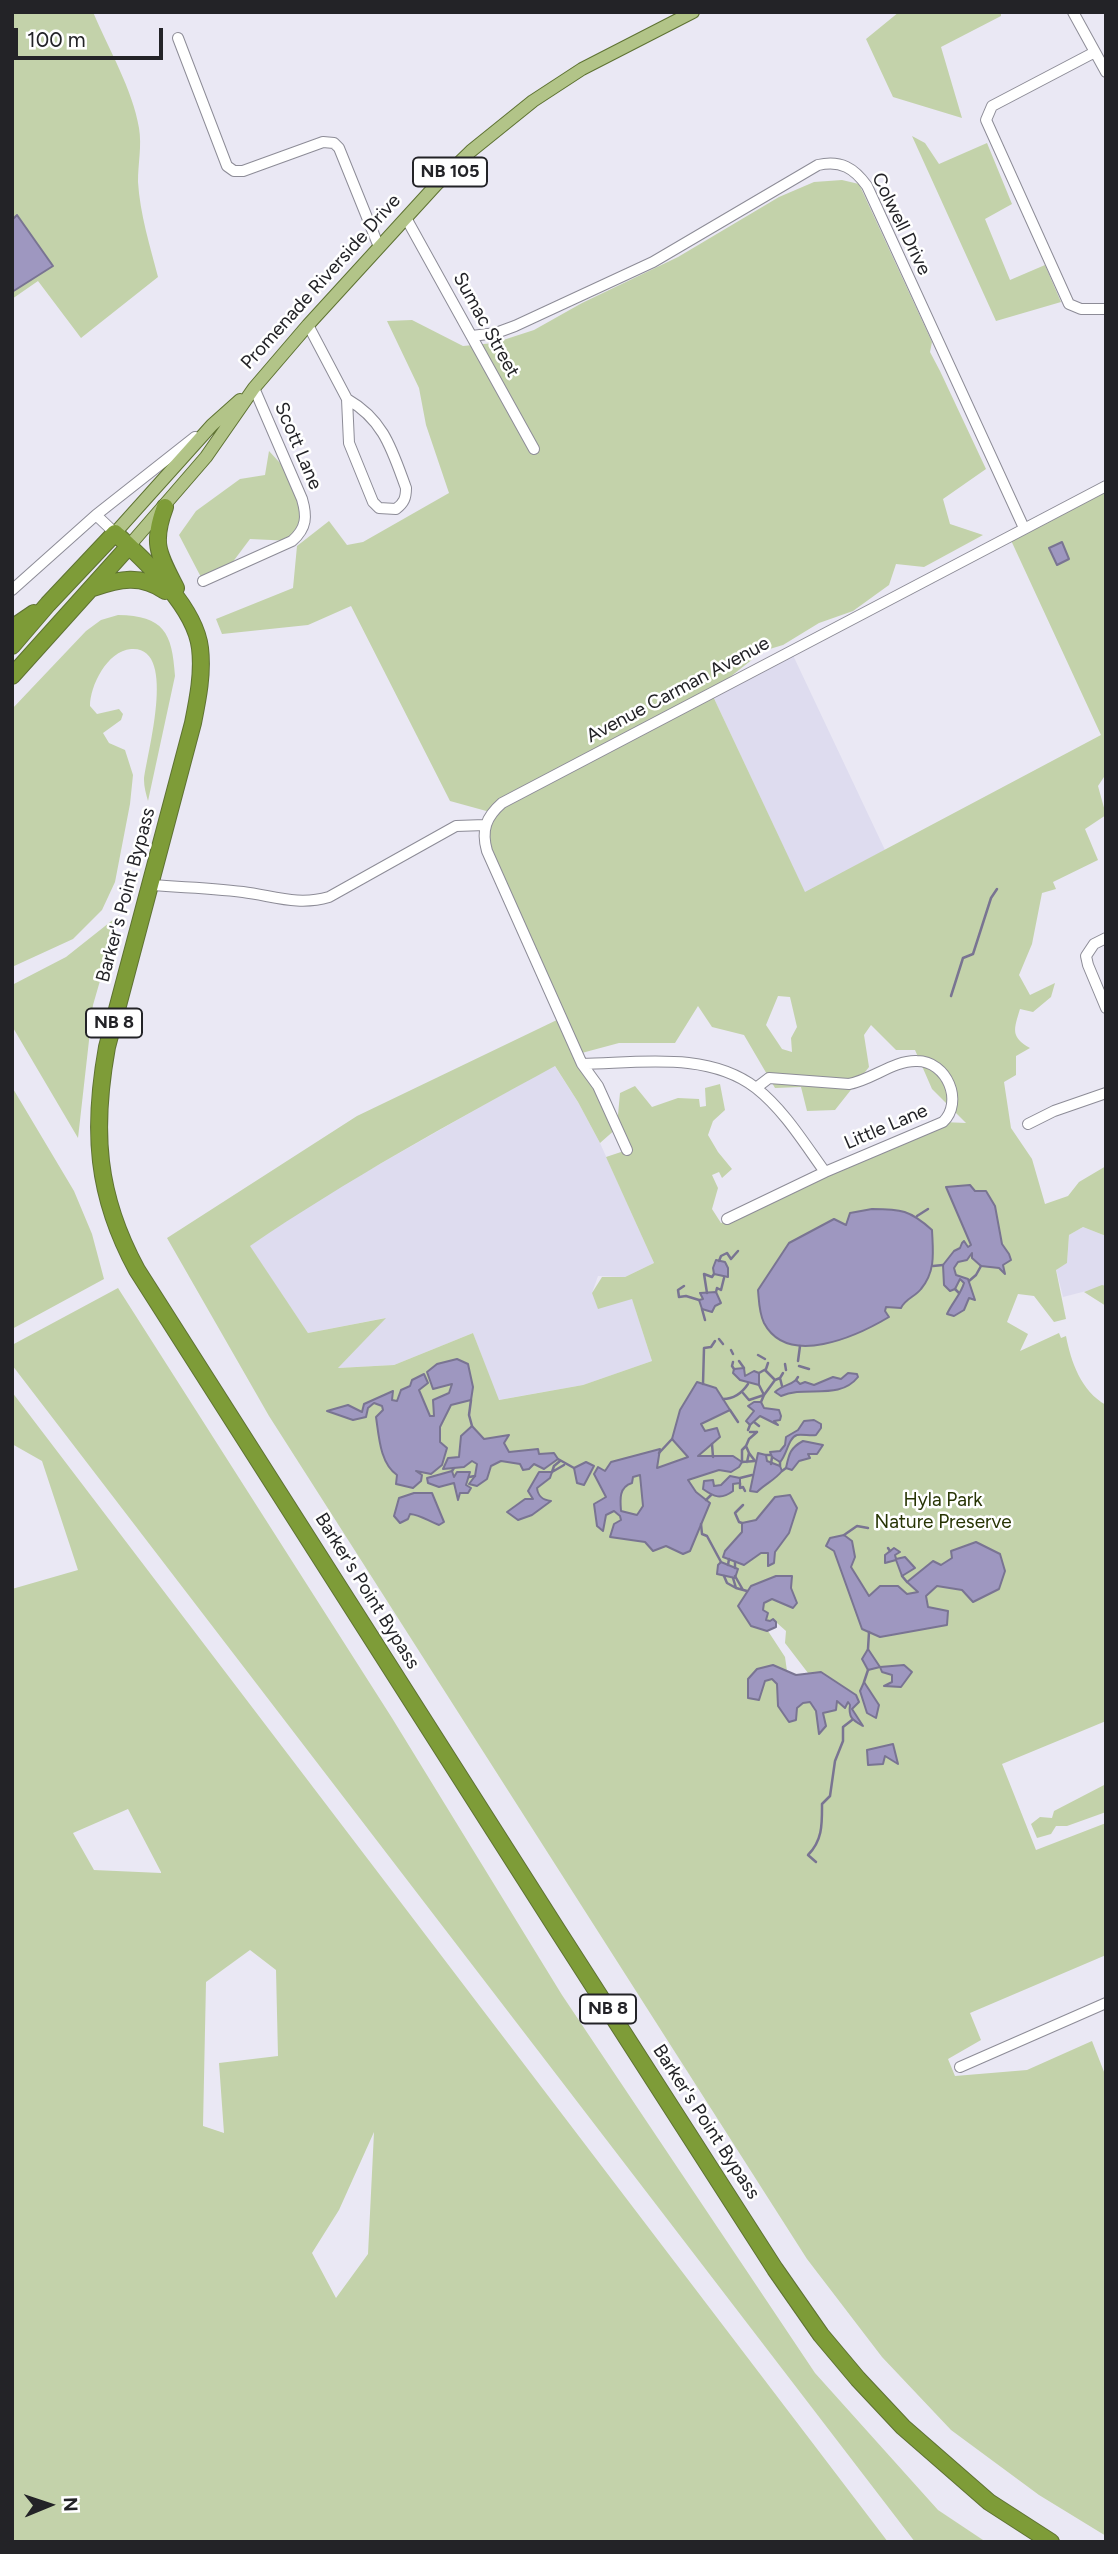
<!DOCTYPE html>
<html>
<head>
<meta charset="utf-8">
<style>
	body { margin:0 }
	#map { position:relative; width:1118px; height:2554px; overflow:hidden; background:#eae8f4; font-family:Figtree,sans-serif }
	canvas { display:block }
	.frame { position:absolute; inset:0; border:14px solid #232327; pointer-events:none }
	.north { position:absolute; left:14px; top:2470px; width:70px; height:70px; -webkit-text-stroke:5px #fff; paint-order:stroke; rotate:88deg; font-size:19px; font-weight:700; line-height:28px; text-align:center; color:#232327 }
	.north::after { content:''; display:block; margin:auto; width:24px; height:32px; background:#232327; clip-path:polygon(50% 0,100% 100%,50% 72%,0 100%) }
	.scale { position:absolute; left:14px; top:28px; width:149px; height:32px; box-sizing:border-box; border:4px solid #232327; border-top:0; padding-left:9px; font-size:21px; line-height:24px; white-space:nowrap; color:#232327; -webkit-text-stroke:5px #fff; paint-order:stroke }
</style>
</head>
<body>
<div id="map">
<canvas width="1118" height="2554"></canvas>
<div class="frame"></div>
<div class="north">N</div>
<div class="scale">100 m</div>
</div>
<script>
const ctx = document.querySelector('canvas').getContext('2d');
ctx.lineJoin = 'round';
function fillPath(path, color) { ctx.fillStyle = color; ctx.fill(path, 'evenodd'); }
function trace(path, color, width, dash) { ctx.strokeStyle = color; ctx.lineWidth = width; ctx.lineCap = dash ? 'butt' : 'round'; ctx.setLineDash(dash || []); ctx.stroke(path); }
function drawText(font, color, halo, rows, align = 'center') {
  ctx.font = font + ' Figtree,sans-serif'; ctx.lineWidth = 5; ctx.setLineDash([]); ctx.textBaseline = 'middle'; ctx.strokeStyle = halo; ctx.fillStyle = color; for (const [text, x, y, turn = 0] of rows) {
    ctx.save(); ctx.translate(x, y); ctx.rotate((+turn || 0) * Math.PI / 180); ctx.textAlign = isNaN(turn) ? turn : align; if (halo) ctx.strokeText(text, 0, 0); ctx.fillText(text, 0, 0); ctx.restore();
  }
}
fillPath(new Path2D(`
	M791,651L885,850L805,893L711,692Z
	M554,1065L578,1102L600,1143L654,1263L625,1277L598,1276L592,1293L632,1298L652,1361L583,1385L498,1400L473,1333L394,1365L337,1368L385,1318L308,1333L249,1246L320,1198Z
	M1083,1227L1106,1236V1286L1063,1297L1056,1269L1067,1263L1069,1235Z`), '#dedcef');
fillPath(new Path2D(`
	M12,12H93C108,48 133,90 139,128C142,146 138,163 138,182C140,214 150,246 158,277L81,338L38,281L12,299Z
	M899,12H1001V16L941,47L962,118L893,97L866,39Z
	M912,136L925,143L939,164L987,143L1012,204L985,219L1010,280L1045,265L1061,302L996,321Z
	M842,180L859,184L932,342L930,352L940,371L986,469L943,499L950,524L983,535L924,567L896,564L889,585L853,611L819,623L783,645L763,651L711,692L805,892L1101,735L1009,536L1106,486V774L1098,786L1106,815L1085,829L1098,860L1053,882L1056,889L1042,893L1032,944L1019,975L1030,995L1055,983L1051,997L1033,1012L1020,1009C1014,1029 1010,1037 1030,1048L1016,1056V1075L1004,1082L1011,1128L1032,1159L1045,1204L1068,1196L1079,1182L1106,1166V1236L1083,1227L1069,1235L1067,1263L1056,1270L1066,1319L1054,1322L1034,1296L1018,1294L1007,1322L1028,1334L1020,1351L1059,1333L1061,1338L1066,1336C1071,1362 1081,1391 1106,1405V1721L1002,1764L1036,1850L1106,1823V1955L970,2013L981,2040L948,2059L955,2076L1027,2070L1092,2041L1106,2077V2536L1039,2495L951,2430L882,2357L807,2259L269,1416L167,1238L357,1116L561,1018L487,851L490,812L450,801L351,606L308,625L222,634L216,619L293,588L297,546L329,521L347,545L363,542L449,493L426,425L419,388L387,321L412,320L463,346L494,343L534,330L582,303L678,257L779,197L814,182ZM778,996L790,997L797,1027L791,1038L792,1052L782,1049L766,1025ZM698,1006L712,1027L744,1035L775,1088L801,1087L807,1111L835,1110L869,1067L864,1035L871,1025L896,1050H915L932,1089L966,1123L943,1122L721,1223L712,1209L718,1188L712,1175L719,1172L722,1178L732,1169L718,1152L708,1135L713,1121L725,1110L720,1084L705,1088L706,1106L700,1107L699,1099L678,1098L652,1107L635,1086L620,1093L617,1126L578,1054L619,1043H675ZM555,1066L578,1102L600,1143L617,1128L627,1150L606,1157L654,1263L625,1277H602L592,1293L598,1309L632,1299L652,1361L583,1385L499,1400L473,1333L394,1365L338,1368L386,1318L308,1333L250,1246C348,1179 451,1123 555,1066ZM777,1623L786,1631L785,1643L808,1673L821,1672L844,1687L852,1709L860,1724L852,1720L848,1701H837L823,1713L819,1733L816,1711L810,1702L803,1703L796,1708L778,1706L777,1684L772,1679L765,1681L773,1665L787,1671L785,1657L768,1631L776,1627Z
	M269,451L292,476L306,511L292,541L250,539L226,571L203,581L179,535L196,511L240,479L265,475Z
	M118,615C164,616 172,632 175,676L148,801C146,794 144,787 144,780C146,756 179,645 131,649C107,651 90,686 90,706L97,714L119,709L123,714L121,720L103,733L109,743L125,750L133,775L130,804L115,882L102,910L73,939L12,967V709L86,631L101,620Z
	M119,915L93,1005L78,1138L12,1026V985L66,957Z
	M12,1087L74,1191L92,1234L104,1279L12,1329Z
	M1102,1285L1106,1286V1306L1084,1292Z
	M118,1288L392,1718L562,1995L815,2373L938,2510L986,2542H915L12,1365V1345Z
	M12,1392L888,2542H12V1589L78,1570L42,1461L12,1444ZM128,1809L161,1872V1873L94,1870L73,1833ZM250,1950L276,1970L278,2056L219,2063L224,2133L203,2126L206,1982ZM374,2132L368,2254L336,2298L312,2253L339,2210Z
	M1106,1784V1812L1067,1826H1056L1051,1834L1037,1838L1031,1824L1040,1817L1052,1818L1054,1811Z`), '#c3d2aa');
const water = new Path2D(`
	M17,215L53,266L12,292V220Z
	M1062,542L1069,559L1057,565L1049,548Z
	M970,1185L975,1191H986L995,1206L1002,1244L1009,1254L1011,1260L1003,1265L1005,1274L999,1268L981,1266L972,1258V1253L967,1260L958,1262L954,1268L956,1275L968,1279L975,1300L969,1298L964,1310L954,1316L947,1314C952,1303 961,1294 964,1283L960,1279L955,1289L950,1291L944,1285L943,1265L954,1251L960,1248L962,1243L964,1241L968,1247L971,1245L946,1187Z
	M872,1209C901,1209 910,1210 932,1230C933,1252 936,1271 921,1289C915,1297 906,1298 901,1308L886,1307L885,1311L889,1317C857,1336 788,1368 764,1323C759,1313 759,1301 758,1290L789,1243L834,1219L846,1225L850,1213Z
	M716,1260L725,1262L728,1268V1277L714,1274L713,1268Z
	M716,1292L721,1303L715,1306L712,1312L702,1309L699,1300L703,1299L700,1293Z
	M457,1359L468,1364L473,1387L471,1400L451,1405L440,1427V1442L447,1448L442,1465L431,1474L416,1471L422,1475L421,1481L413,1488L396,1484L397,1475C380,1463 379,1437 376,1417L383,1410L382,1406L374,1403L368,1408L366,1417L353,1420L327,1411L348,1405L362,1412L364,1404L393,1391L392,1400L397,1401L401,1390L410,1386L412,1380L424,1374L428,1383L419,1390L430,1416H434L433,1400L449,1393L452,1384L433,1389L427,1372L437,1364Z
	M744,1368L745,1376L754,1371L759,1373V1385L740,1380L733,1373L734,1369Z
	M848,1373L857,1374L858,1377C839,1401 806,1385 781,1396L775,1392C782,1385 789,1386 796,1380L800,1384L805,1382L814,1385L833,1377L841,1379Z
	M697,1382L716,1388L730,1410L701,1424L705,1431L717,1428L720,1437L698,1456H733L742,1462L739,1467L731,1472L719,1470L688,1480L696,1492L710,1503L690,1551L683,1554L666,1546L653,1551L645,1542L610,1537L614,1524L621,1520L620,1516L614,1511L606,1515L603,1531L597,1526L594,1504L606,1497L594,1474L598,1467L605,1471L611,1462L660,1449L657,1468L688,1457L672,1439L680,1410ZM640,1475L643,1506L637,1515L621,1511C620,1499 619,1487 632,1483L633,1477Z
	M754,1402H761L764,1408L779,1410L781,1416L780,1420L774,1421L778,1425L760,1416L750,1425L746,1421L754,1411L748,1406Z
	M814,1420L821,1424V1428L816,1435C811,1436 802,1434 797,1435C788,1438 787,1455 780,1462L772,1457L770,1452L780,1451L785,1445L786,1437L798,1430L804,1421Z
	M472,1426L484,1439L509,1435L504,1443L509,1452L538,1449L539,1454L554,1453L558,1459L544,1469L534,1464L529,1469L523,1470L520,1464L501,1461L491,1466L487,1479L477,1486L469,1484L475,1476L477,1464L472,1461L464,1467L443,1469L448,1458L459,1457L461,1436Z
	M803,1441L823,1445L817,1454H808L810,1458L799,1461L792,1470L786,1468C789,1454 790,1448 803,1441Z
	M758,1453L766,1455L767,1461L780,1466L782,1471C775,1480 765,1484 757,1492L750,1491Z
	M586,1462L594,1466L584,1485L577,1483L574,1468Z
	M452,1471L454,1477L457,1472H470L466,1485L471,1488L468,1493H460L458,1500L454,1483L439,1487L428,1483L427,1478Z
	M539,1472H552L550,1478L537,1488C538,1497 543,1500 551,1501L532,1515L518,1520L507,1512L525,1499H533L528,1491Z
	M730,1476L740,1478V1483L733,1484V1491C721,1500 714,1497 703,1489L704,1481L713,1480L714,1486L721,1485Z
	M414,1493H432L444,1522L439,1525C428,1521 421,1515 410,1514L408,1519L400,1523L394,1516L399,1498Z
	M790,1495L797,1508L789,1533L775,1552L774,1563L768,1566V1553H761L744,1565L723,1557L725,1551L742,1532V1523L756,1520L775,1497Z
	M844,1535L852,1541L855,1557L851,1567L869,1596L880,1586H898L907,1594L918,1592L907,1582L933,1561L941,1565L952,1558L951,1551L976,1542L1000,1554L1005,1571L999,1589L973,1602L962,1590L937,1586L926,1596L928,1607L948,1611L947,1625L880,1637L862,1629L834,1551L826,1546L830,1538Z
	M894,1548L900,1552L895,1555L896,1559L905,1557L915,1568L902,1576L896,1560L885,1563V1555Z
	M721,1562L738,1569L735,1578L717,1574L718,1565Z
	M776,1576H792L791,1588L797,1603L793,1608L772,1599L764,1603L763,1610L768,1613L766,1620L770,1621L773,1619L776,1622V1627L767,1631L751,1626L738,1606L751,1586Z
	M868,1649L880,1667L904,1665L912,1672L901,1687L884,1686L892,1682V1675L882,1672L880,1667L868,1670L862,1659Z
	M773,1665L796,1675L821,1672L856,1695L859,1702L852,1709L863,1726C853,1720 848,1718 850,1705L848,1702L845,1708L837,1701L836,1710L823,1713L826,1726L819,1734L816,1711L810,1702L803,1703L797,1708L796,1720L789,1722L778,1706L777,1684L772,1679L765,1681L759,1700L748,1698V1679L757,1669Z
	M864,1682L879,1705L876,1718L867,1713L860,1691Z
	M893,1744L898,1764L885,1756L883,1764L868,1765L867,1750Z`);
fillPath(water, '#9e97c0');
trace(water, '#797492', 2);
trace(new Path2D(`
	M951,996L963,958L973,954L991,898L997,889
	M917,1216L928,1209
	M719,1261L721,1256L727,1253L731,1259L738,1251
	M933,1266L943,1265
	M969,1281L976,1275L981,1266
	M684,1286L678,1290L679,1297L686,1296L699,1300
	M955,1289L959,1293
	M716,1292L717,1288L721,1290L724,1278
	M707,1293L704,1274L712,1277L714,1274
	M702,1309L705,1320
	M719,1339L723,1344
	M731,1350L733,1354
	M758,1355L765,1359
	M739,1361L744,1368
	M798,1361L800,1346
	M733,1362L732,1366L734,1369
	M785,1364L786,1370
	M799,1366L809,1369
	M765,1370L775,1380L780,1378
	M759,1373L766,1369L768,1363
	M796,1380L798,1377
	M703,1384L704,1348L711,1347L715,1341
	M759,1385L764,1395L761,1402
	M782,1386L780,1378L783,1373
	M743,1393L749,1400L764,1395L775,1380
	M723,1399C735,1399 742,1393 748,1384
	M471,1400L469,1415L472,1426
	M730,1410L738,1422
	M754,1422L759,1426
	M748,1430L750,1425
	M750,1432H757
	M712,1444L713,1457
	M746,1446L742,1450V1462L755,1461L749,1453
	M659,1453L672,1439
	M766,1455H771
	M558,1459L574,1468
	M747,1462L749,1453L746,1446L749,1439L757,1432
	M771,1464L772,1457
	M780,1466V1462
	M452,1471L454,1468
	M782,1471L786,1468
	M552,1472L564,1465
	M552,1472L554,1466L560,1461
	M469,1477L475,1476
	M740,1478L752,1475
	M740,1483V1488L743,1487L745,1491
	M706,1500L711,1495
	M742,1523L739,1522L735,1513L743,1505
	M701,1524L702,1534L707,1536L721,1562
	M844,1535L857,1526L868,1528
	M888,1548L890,1551
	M728,1565L729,1559
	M735,1568V1562
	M724,1576L727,1583L736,1588
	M735,1576L743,1590
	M902,1576L907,1582
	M733,1578L736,1588L747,1591
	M868,1649L869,1632
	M864,1682L868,1670
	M816,1862L808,1855C823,1840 822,1823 822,1804L830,1796L835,1761L843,1741V1727L852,1720`), '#797492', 2.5);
const minor = new Path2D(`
	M1073,12L1106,72
	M178,38L227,166L234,171H243L323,142L334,143L339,148L379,247
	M1095,52L992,106L986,120L1069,304L1081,309H1106
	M406,218L534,449
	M308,325L347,399L349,443L373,502L379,508L396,509C404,503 406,498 406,488C392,450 384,420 347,399
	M472,336L496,333L515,326L653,262L818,165C841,160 854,168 867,186L1024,528
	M96,515L115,533
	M203,581L292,541C307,528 307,516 302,499L254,388
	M12,590L96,515L195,437
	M150,885C181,887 213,888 243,892C274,896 298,906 329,897L456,826L485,825
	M1106,938L1094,944L1086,956L1088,965L1106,1008
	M582,1064C639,1063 708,1051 756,1088C784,1110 804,1143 825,1172
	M1028,1124L1054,1111L1106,1093
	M627,1150L598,1086L582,1064L487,851C481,830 486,817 502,803L1106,486
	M727,1219L825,1172L943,1122C964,1102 947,1061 917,1061C894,1060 872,1080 849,1084L769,1078L756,1088
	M960,2067L1106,2003`);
const major = new Path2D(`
	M115,533L212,425L240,400
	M129,546L206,457L254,388L308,325L436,185L471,151L533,101L582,69L693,12`);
const highway = new Path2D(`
	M165,507C151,544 159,555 176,588
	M93,588C119,579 141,574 165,591
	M12,628L34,613
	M12,646L48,604L115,533C145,561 195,606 200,648C203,673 198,698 193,723L107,1047C92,1130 96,1195 137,1270L558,1931L775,2269L821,2335L858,2379L903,2427L989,2502L1051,2542
	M12,676L129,546`);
trace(minor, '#8d8c97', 12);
trace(major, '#5e7232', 14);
trace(highway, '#5e7232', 18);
trace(minor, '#fff', 10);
trace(major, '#b2c488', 12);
trace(highway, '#7e9c38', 16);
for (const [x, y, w] of [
	[450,172,74],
	[114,1023,56],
	[608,2009,56]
]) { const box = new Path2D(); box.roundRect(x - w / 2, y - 14.5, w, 29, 5); ctx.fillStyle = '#fff'; ctx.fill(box); trace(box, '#232327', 2); }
drawText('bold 18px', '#232327', null, [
	["NB 105",450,172],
	["NB 8",114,1023],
	["NB 8",608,2009]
]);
drawText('19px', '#232327', '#fff', [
	["Colwell Drive",901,224,64],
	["Promenade Riverside Drive",321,282,-48],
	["Sumac Street",486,325,61],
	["Scott Lane",298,446,67],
	["Avenue Carman Avenue",678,690,-28],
	["Barker's Point Bypass",126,895,-75],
	["Little Lane",886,1127,-23],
	["Barker's Point Bypass",367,1591,58],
	["Barker's Point Bypass",706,2122,57]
]);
drawText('19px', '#273404', '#fff', [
	["Hyla Park",943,1500],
	["Nature Preserve",943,1522]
]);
</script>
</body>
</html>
